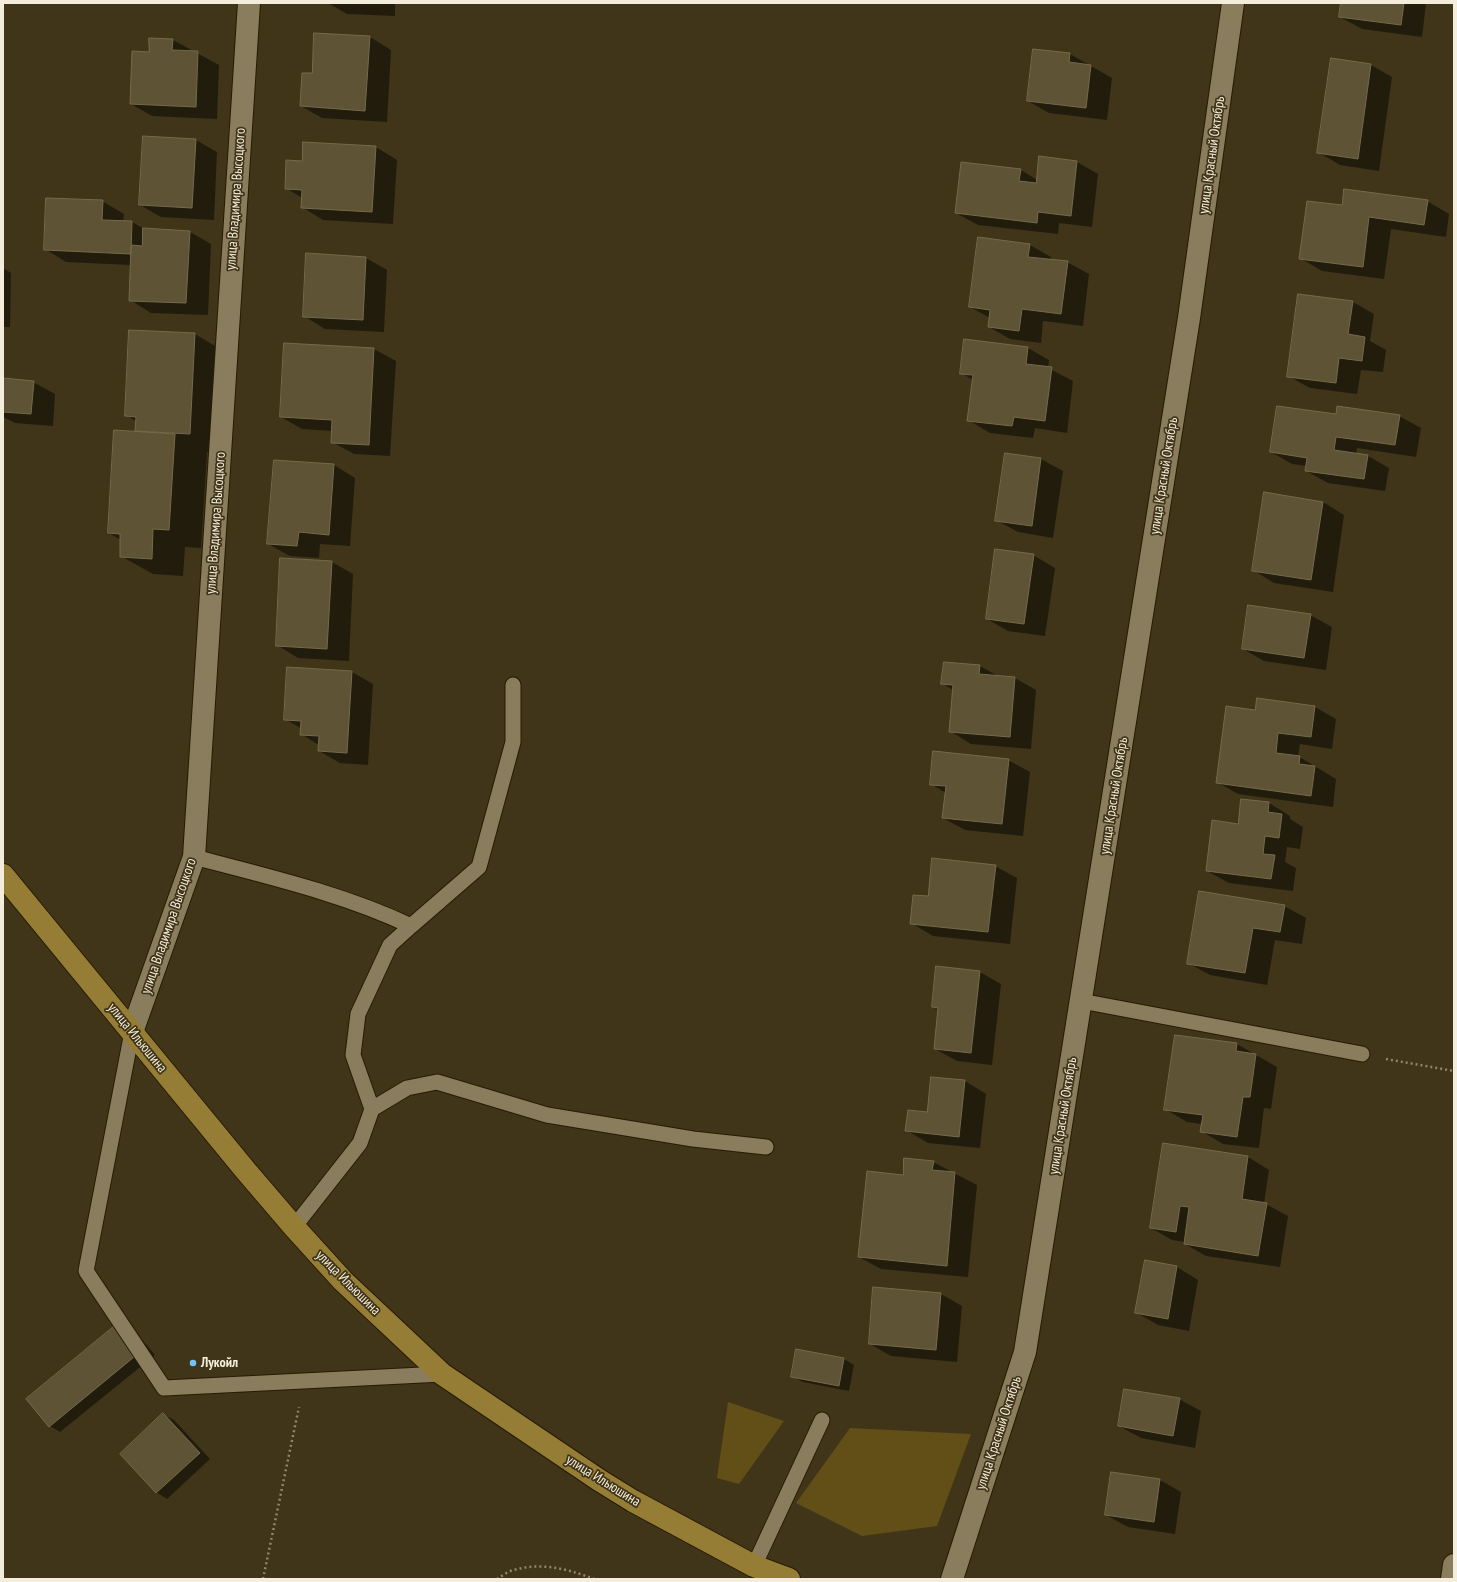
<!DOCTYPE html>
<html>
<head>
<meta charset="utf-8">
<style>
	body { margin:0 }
	#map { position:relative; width:1457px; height:1582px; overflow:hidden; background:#403518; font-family:"PT Sans Narrow",sans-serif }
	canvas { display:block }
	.frame { position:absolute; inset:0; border:4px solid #f4eddc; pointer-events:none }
</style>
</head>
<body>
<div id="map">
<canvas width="1457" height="1582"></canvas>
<div class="frame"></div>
</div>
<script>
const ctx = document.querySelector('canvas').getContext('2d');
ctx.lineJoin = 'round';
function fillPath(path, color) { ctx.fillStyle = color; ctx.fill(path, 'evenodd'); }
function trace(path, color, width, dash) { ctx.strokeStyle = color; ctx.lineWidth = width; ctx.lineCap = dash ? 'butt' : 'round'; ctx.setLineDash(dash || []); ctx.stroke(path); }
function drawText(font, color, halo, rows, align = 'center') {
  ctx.font = font + ' "PT Sans Narrow",sans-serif'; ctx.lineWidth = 3.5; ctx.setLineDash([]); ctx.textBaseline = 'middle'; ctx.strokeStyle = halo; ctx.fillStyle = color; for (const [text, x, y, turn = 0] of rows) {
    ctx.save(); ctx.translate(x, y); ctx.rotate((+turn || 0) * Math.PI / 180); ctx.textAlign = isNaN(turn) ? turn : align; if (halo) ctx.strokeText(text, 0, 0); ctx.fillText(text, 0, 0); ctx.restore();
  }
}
fillPath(new Path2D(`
	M728,1402L784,1421L739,1484L717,1478Z
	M850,1428L971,1434L937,1526L862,1536L796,1503Z`), '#624f18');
fillPath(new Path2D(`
	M328,3H395V16L347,14Z
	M1342,3H1426L1422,37L1362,29L1340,17Z
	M370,37L391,50L387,122L322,118L301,106L313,75Z
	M173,40L219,65L217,119L152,116L131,104L150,53Z
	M1070,54L1112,78L1107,120L1049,113L1028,101Z
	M1331,59L1371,65L1392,77L1379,171L1340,165L1318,152Z
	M144,137L196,140L217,152L214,220L161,217L140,205Z
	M376,147L397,160L393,224L323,220L302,207V198L286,188L303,162Z
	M1077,162L1098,174L1092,227L1059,223L1058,234L978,225L956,213L1021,170L1037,180Z
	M102,201L124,214L123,222H132L144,229L190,232L211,244L208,315L151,313L130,300L131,265L66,262L45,249Z
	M1427,201L1449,214L1446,237L1391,229L1384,279L1322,271L1300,258L1343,206Z
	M1030,245L1051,257L1050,260L1067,262L1089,274L1083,326L1043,321L1041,343L1010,339L989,327L990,318L970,307Z
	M307,254L366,258L387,270L384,332L325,329L304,316Z
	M3,268L11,273L10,327H3Z
	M1353,302L1374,314L1370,341L1386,350L1383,372L1361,370L1357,394L1310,388L1288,376Z
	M130,331L195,334L227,353L222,452H207L201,548L185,547L183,576L153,574L121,556V540L109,533L136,432L137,422L126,415Z
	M965,340L1028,348L1049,360L1048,368L1073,381L1067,433L1035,428L1033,438L990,433L968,420L973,380L961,373Z
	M285,344L374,349L396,361L390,456L354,454L332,442L333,431L302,429L281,417Z
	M3,379L33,382L55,394L53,426L15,423L3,417Z
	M1337,415L1399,416L1421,428L1416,457L1357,448L1356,454L1368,456L1389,468L1385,491L1328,483L1306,471L1307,466L1292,464L1271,452Z
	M1006,454L1041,459L1063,471L1053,538L1018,532L996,520Z
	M334,465L355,478L350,546L320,544L319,558L290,556L268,544Z
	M1265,494L1323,502L1344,515L1333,592L1274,583L1253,570Z
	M1033,555L1055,568L1045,636L1008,631L987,619Z
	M281,559L332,562L353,574L349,661L298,658L277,645Z
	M1310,615L1332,627L1326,670L1264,661L1243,649Z
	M980,666L998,676L1015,678L1036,690L1031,749L971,744L950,731L953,690L943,684Z
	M352,672L373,684L368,765L340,763L319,751V745L301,734L302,729L285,719Z
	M1315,707L1336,719L1332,749L1300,744L1298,756L1336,779L1333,807L1238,794L1217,782L1256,711Z
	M1008,760L1030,772L1023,836L965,830L943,818L946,793L931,784Z
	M1269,803L1290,816V819L1303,827L1300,849L1287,847L1285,862L1296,868L1293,891L1229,883L1207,871Z
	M995,866L1017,878L1010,944L933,936L911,923L929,897Z
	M1284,906L1306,918L1302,944L1275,940L1267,985L1210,975L1188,963Z
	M980,972L1001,984L992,1065L957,1061L935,1049L939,1011L933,1007Z
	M1237,1044L1277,1067L1271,1109L1264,1108L1259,1148L1223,1144L1201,1131L1202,1124L1187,1122L1165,1109Z
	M932,1078L965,1081L986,1094L980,1148L928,1143L906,1130L928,1113Z
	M1164,1144L1248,1157L1269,1170L1264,1203L1288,1216L1280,1267L1206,1256L1185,1244V1242L1172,1240L1151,1228Z
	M933,1162L977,1185L968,1277L881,1269L859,1257L904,1176Z
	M1146,1261L1177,1267L1198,1280L1189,1331L1158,1325L1137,1313Z
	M941,1294L962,1306L957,1362L891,1356L870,1344Z
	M132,1328L155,1355L60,1432L50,1426Z
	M844,1359L854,1365L849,1391L803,1382L792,1376Z
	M1179,1399L1201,1411L1195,1448L1141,1438L1119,1426Z
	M163,1414L174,1420L210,1459L167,1499L156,1492Z
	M1160,1480L1181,1492L1175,1534L1128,1527L1106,1515Z`), '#0007');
const building = new Path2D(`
	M1341,3H1404L1401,25L1339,17Z
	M314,33L370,36L365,111L300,106L302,73H312Z
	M149,38L173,39L172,50L198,51L196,107L130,104L132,51L149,52Z
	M1033,49L1070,53L1069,62L1091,65L1086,108L1027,101Z
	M1331,58L1371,64L1358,159L1317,153Z
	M143,136L196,139L192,208L139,205Z
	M303,142L376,146L372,212L301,208L302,190L285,189L286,160L302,161Z
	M1039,156L1077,161L1071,216L1038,212L1037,223L955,213L961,162L1021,169L1019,181L1036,183Z
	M1344,189L1428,200L1424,225L1369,217L1363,267L1299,259L1307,201L1342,205Z
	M46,198L103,200L102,220L132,221L131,254L44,250Z
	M143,228L190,231L186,303L129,301L131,245L142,246Z
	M978,237L1030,244L1028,257L1068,261L1061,314L1022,309L1019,331L988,327L990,310L969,307Z
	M306,253L366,257L363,320L303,317Z
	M1298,294L1353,301L1348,334L1365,337L1362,361L1339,358L1336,383L1287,377Z
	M129,330L195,333L190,434L135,431L136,417L125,416Z
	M964,339L1028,347L1026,364L1052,367L1045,421L1014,417L1012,426L967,421L973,375L960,374Z
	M284,343L374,348L369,445L331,443L332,420L280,417Z
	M3,378L34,381L31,414L3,412Z
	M1277,406L1336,414L1337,406L1400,415L1395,445L1336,437L1334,450L1368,455L1364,479L1305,471L1307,458L1270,452Z
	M114,430L175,434L169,530L153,529L152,559L120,557V534L108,533Z
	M1005,453L1041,458L1032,526L995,521Z
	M274,460L334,464L329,535L299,532L297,546L267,544Z
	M1264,492L1323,502L1311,580L1252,571Z
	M995,549L1034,554L1024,624L986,619Z
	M280,558L332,561L327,649L276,646Z
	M1248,605L1311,614L1304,658L1242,649Z
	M944,662L980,665L979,674L1015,677L1010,737L949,732L953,685L941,684Z
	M287,667L352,671L347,753L318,751L319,736L300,735L301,721L284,720Z
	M1257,698L1315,706L1311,737L1278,733L1276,753L1300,756L1299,764L1315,766L1311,796L1216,783L1226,706L1255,710Z
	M933,751L1009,759L1002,824L942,818L946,786L930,785Z
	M1241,799L1269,802L1268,812L1282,814L1279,838L1265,836L1263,854L1275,855L1271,879L1206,871L1212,820L1238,824Z
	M932,858L996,865L988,932L910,924L913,895L928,896Z
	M1199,891L1285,905L1280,932L1253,928L1245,973L1187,964Z
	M936,966L980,971L971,1053L934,1049L938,1008L932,1007Z
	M1175,1035L1237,1043L1236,1051L1256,1054L1250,1097H1243L1237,1137L1200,1132L1203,1115L1164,1110Z
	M931,1077L965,1080L959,1137L905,1131L908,1110L927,1112Z
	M1163,1143L1248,1156L1242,1199L1267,1203L1258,1256L1184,1244L1189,1207L1180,1206L1176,1232L1150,1228Z
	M904,1158L934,1161L932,1170L955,1172L947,1266L858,1257L867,1171L903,1175Z
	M1145,1260L1177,1266L1168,1319L1135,1313Z
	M873,1287L941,1293L936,1350L869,1344Z
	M122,1320L145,1348L49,1427L26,1399Z
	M796,1349L844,1358L839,1386L791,1377Z
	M1124,1389L1180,1398L1173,1436L1118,1426Z
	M163,1413L200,1453L156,1493L120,1454Z
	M1111,1472L1160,1479L1154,1522L1105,1515Z`);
fillPath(building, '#5e5335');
trace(building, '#756a4b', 1);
const service = new Path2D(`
	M194,857C266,876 344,894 411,926L479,867L513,742V685
	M1081,1001L1362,1054
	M132,1032L86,1271L164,1388L442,1374
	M372,1109L407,1088L437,1082L547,1115L693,1139L766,1147
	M294,1227L360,1143L372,1109L353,1055L358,1014L390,945L411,926
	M754,1566L822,1420`);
const minor = new Path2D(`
	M132,1032L194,857L249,3
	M952,1579L1025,1352L1189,318L1233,3
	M1452,1579L1454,1565`);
const trunk = new Path2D(`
	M3,875L246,1171L294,1227L343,1281L442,1374L599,1480L633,1501L754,1566L789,1579`);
trace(service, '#261c00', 17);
trace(minor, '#261c00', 24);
trace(trunk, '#261c00', 24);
trace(new Path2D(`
	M1386,1059L1454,1071
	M263,1579L299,1407
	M497,1579C502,1576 508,1571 514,1570C541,1562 568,1569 594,1579`), '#8f866e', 2.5, [2, 3]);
trace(service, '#897d5e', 15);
trace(minor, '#897d5e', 22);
trace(trunk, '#957d35', 22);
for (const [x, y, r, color] of [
	[193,1363,4,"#73c1f6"]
]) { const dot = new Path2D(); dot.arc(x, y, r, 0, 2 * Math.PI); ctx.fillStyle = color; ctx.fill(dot); trace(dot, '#403518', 1.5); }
drawText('14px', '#f4eddc', '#403518', [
	["улица Красный Октябрь",1212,155,-82],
	["улица Владимира Высоцкого",236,199,-86],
	["улица Красный Октябрь",1164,476,-81],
	["улица Владимира Высоцкого",216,523,-86],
	["улица Красный Октябрь",1114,796,-81],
	["улица Владимира Высоцкого",169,926,-71],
	["улица Ильюшина",137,1038,51],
	["улица Красный Октябрь",1063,1116,-81],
	["улица Ильюшина",348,1283,45],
	["улица Красный Октябрь",999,1433,-72],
	["улица Ильюшина",603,1481,32]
]);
drawText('bold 14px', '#f4eddc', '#403518', [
	["Лукойл",201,1363]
], 'left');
</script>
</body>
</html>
